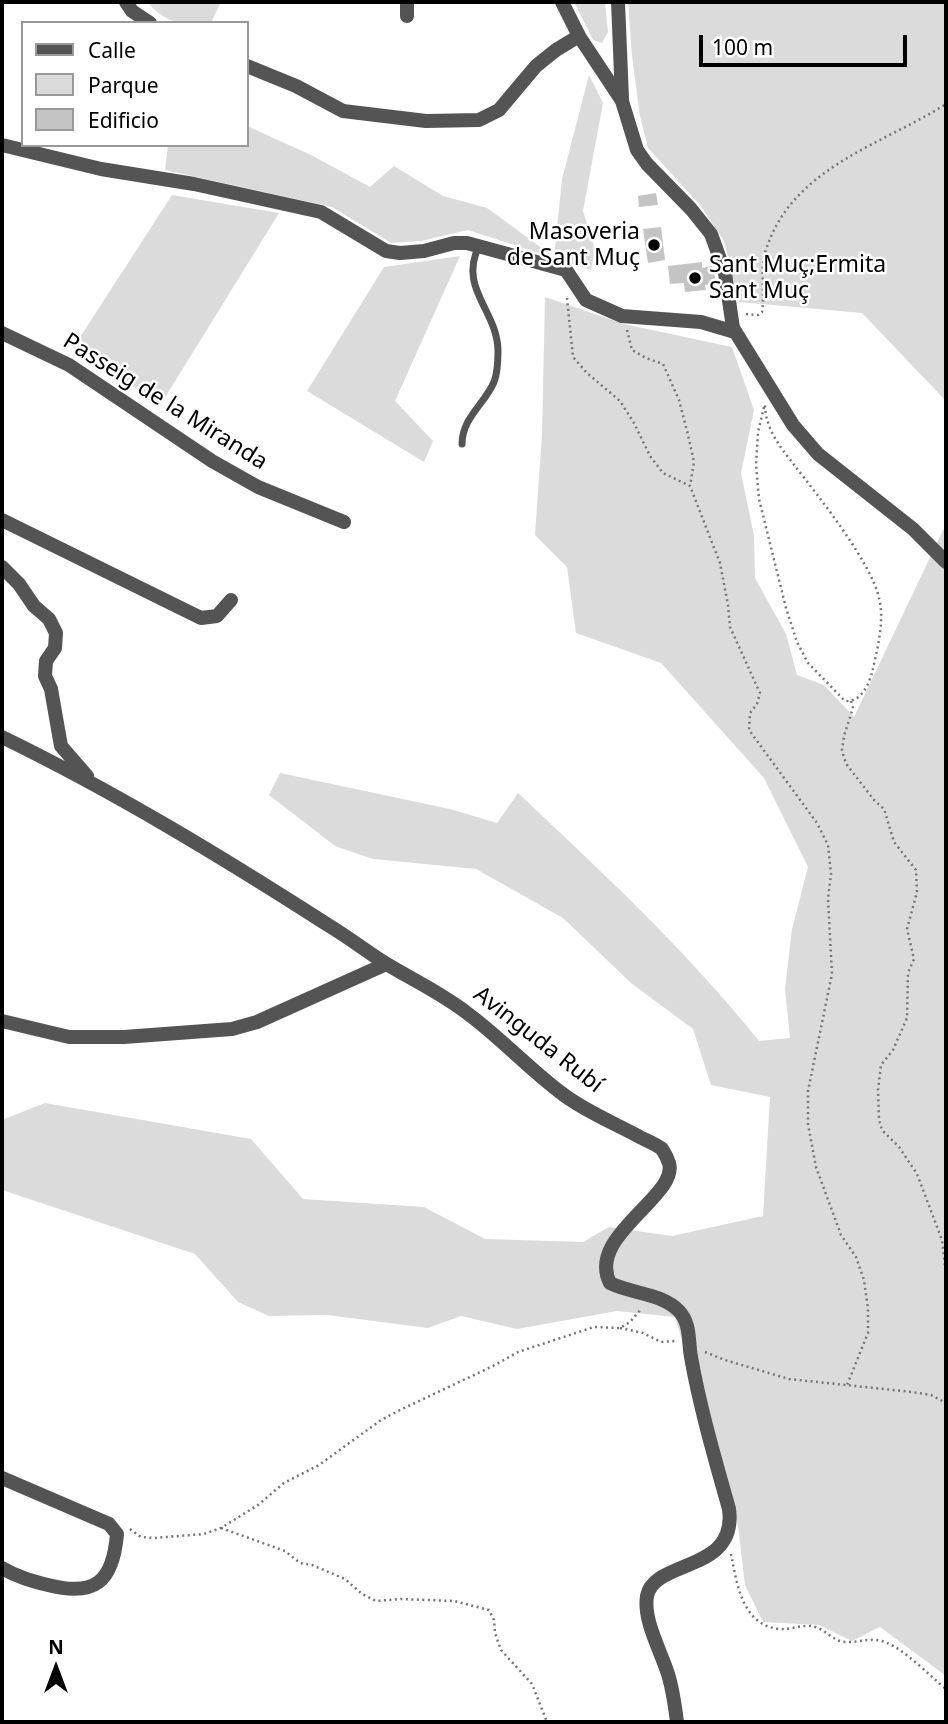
<!DOCTYPE html>
<html>
<head>
<meta charset="utf-8">
<style>
	body { margin:0 }
	#map { position:relative; width:948px; height:1724px; overflow:hidden; background:#fff; font-family:"Noto Sans",sans-serif }
	canvas { display:block }
	.frame { position:absolute; inset:0; border:4px solid #000; pointer-events:none }
	.legend { position:absolute; left:21px; top:21px; width:228px; height:126px; box-sizing:border-box; background:#fff; border:2px solid #999; margin:0; padding:9px 12px; list-style:none; font-size:21px; color:#000 }
	.legend li { display:flex; align-items:center; gap:14px; height:35px }
	.legend b { width:35px; border:2px solid #999 }
	.north { position:absolute; left:21px; top:1633px; width:70px; height:70px; -webkit-text-stroke:5px #fff; paint-order:stroke; rotate:0deg; font-size:19px; font-weight:700; line-height:28px; text-align:center; color:#000 }
	.north::after { content:''; display:block; margin:auto; width:24px; height:32px; background:#000; clip-path:polygon(50% 0,100% 100%,50% 72%,0 100%) }
	.scale { position:absolute; left:699px; top:35px; width:208px; height:32px; box-sizing:border-box; border:4px solid #000; border-top:0; padding-left:9px; font-size:21px; line-height:24px; white-space:nowrap; color:#000; -webkit-text-stroke:5px #fff; paint-order:stroke }
</style>
</head>
<body>
<div id="map">
<canvas width="948" height="1724"></canvas>
<div class="frame"></div>
<ul class="legend">
<li><b style="height:9px;background:#545454"></b>Calle</li>
<li><b style="height:19px;background:#dbdbdb"></b>Parque</li>
<li><b style="height:19px;background:#c4c4c4"></b>Edificio</li>
</ul>
<div class="north">N</div>
<div class="scale">100 m</div>
</div>
<script>
const ctx = document.querySelector('canvas').getContext('2d');
ctx.lineJoin = 'round';
function fillPath(path, color) { ctx.fillStyle = color; ctx.fill(path, 'evenodd'); }
function trace(path, color, width, dash) { ctx.strokeStyle = color; ctx.lineWidth = width; ctx.lineCap = dash ? 'butt' : 'round'; ctx.setLineDash(dash || []); ctx.stroke(path); }
function drawText(font, color, halo, rows, align = 'center') {
  ctx.font = font + ' "Noto Sans",sans-serif'; ctx.lineWidth = 5; ctx.setLineDash([]); ctx.textBaseline = 'middle'; ctx.strokeStyle = halo; ctx.fillStyle = color; for (const [text, x, y, turn = 0] of rows) {
    ctx.save(); ctx.translate(x, y); ctx.rotate((+turn || 0) * Math.PI / 180); ctx.textAlign = isNaN(turn) ? turn : align; if (halo) ctx.strokeText(text, 0, 0); ctx.fillText(text, 0, 0); ctx.restore();
  }
}
fillPath(new Path2D(`
	M147,2H221L211,23C180,23 169,26 147,2Z
	M574,2H605L608,32L602,43L593,40Z
	M628,2H946V401L862,313L739,302L724,241L700,205L648,148L640,116L632,56Z
	M589,75L603,103L583,211L595,250L591,270L468,230L421,241L391,243L332,207L165,170L168,145H247V126L311,155L370,187L394,166L443,196L487,208L554,257L562,179Z
	M172,195L279,213L161,404L73,348Z
	M460,256L395,401L433,441L424,462L307,391L384,267Z
	M545,297L624,324L732,347L754,410L741,473L754,536L755,578L786,634L797,675L824,685L854,717L946,524V1676L880,1627L852,1641L819,1625L763,1622L745,1585L738,1525L675,1317L617,1311L517,1329L461,1316L428,1328L327,1315L269,1316L238,1302L195,1254L2,1190V1120L45,1103L251,1139L303,1199L424,1207L485,1239L583,1242L609,1227L672,1236L763,1216L770,1097L711,1085L693,1029L631,983L563,918L476,869L373,859L335,846L269,795L280,773L450,809L497,823L518,793C602,872 687,951 759,1041L790,1038L785,989L792,929L808,867L764,778L661,663L576,633L567,567L535,535L542,435Z`), '#dbdbdb');
fillPath(new Path2D(`
	M656,193L658,205L639,207L638,196Z
	M661,227L665,260L648,263L643,229Z
	M702,262V268L712,266L717,284L705,285L706,290L685,292L684,283L670,284L668,266Z`), '#c4c4c4');
trace(new Path2D(`
	M567,298L573,357L587,373L620,401L634,423L650,456L663,473L690,486L720,563L728,605L730,627L760,693L757,704L750,713L749,730L817,823L828,845L831,874L828,899L832,974L808,1091V1124L816,1167L841,1235L856,1257L864,1280L868,1309V1333L847,1385
	M746,314L758,315L762,312C765,293 760,272 765,253C790,168 880,146 946,104
	M627,330L632,350L646,358L663,364L679,400L688,435L694,462L690,486
	M764,407L758,432L756,465L759,499L786,608L797,642L808,663L845,701C861,702 868,686 872,673C877,650 885,621 879,598C871,562 819,497 795,466C781,448 765,429 765,404
	M851,701L853,708L844,736L842,750L844,758L847,765L874,800L884,809L894,842L916,870L917,892L907,929L914,959L908,973L907,1018L893,1050L881,1065L878,1090L879,1120L882,1130L899,1147L917,1174L942,1240L946,1274
	M620,1328L643,1333L661,1342L676,1341
	M705,1352L725,1360L789,1379L912,1392L931,1395L946,1403
	M221,1528L285,1551L300,1563L312,1565L345,1579L362,1594L376,1601L401,1599L454,1601L489,1610L494,1620L495,1633L501,1650L532,1684L547,1722
	M130,1529L141,1537L154,1538L204,1534L221,1528L258,1505L284,1483L319,1465L381,1420L400,1410L493,1366L518,1352L594,1327L620,1328L630,1322L642,1308
	M731,1554C737,1584 742,1625 779,1629C790,1630 800,1625 811,1626C825,1628 832,1641 845,1642C860,1643 872,1636 887,1643C904,1649 931,1677 946,1689`), '#767676', 2.5, [2, 3.5]);
trace(new Path2D(`
	M462,444C462,418 484,405 494,382C498,372 498,360 498,350C497,310 458,288 479,246`), '#545454', 7);
trace(new Path2D(`
	M126,2L132,11L150,23
	M562,2L579,36L622,101L637,150L647,164L691,209L711,234L725,273L733,328L793,425L818,454L913,529L946,562
	M618,2L622,99
	M407,16V2
	M247,66L296,86L343,111L426,121L479,120L499,110L536,66L556,50L579,36
	M2,145L101,169L194,184L321,212L386,251L400,253L424,251L454,243H467L566,270L586,300L622,316L701,322L735,332
	M2,333L69,365L212,461L258,487L344,522
	M2,520L201,618L217,616L231,600
	M2,567L19,584L34,606L49,619L56,633L55,648L46,661L45,676L51,689L61,746L87,776
	M2,737C115,792 222,857 328,925C348,937 366,951 385,963C413,980 441,993 467,1013C501,1038 530,1070 564,1095C587,1112 614,1123 638,1136C645,1140 656,1144 662,1149C664,1152 668,1160 669,1163C679,1196 586,1236 610,1283C632,1294 662,1293 679,1311C691,1324 688,1341 691,1357C700,1408 715,1459 729,1509C738,1573 654,1559 647,1596C643,1621 661,1651 668,1674C673,1690 675,1706 677,1722
	M2,1021L69,1037H124L232,1029L257,1022L386,964
	M2,1478L109,1524L117,1534C113,1582 95,1597 48,1585C32,1581 17,1577 2,1568`), '#545454', 14);
for (const [x, y, r, color] of [
	[654,245,7,"#000"],
	[695,278,7,"#000"]
]) { const dot = new Path2D(); dot.arc(x, y, r, 0, 2 * Math.PI); ctx.fillStyle = color; ctx.fill(dot); trace(dot, '#fff', 2.5); }
drawText('23px', '#000', '#fff', [
	["Masoveria",640,232],
	["de Sant Muç",640,258],
	["Sant Muç;Ermita",709,265,"left"],
	["Sant Muç",709,291,"left"]
], 'right');
drawText('23px', '#000', '#fff', [
	["Passeig de la Miranda",165,402,32],
	["Avinguda Rubí",538,1040,38]
]);
</script>
</body>
</html>
